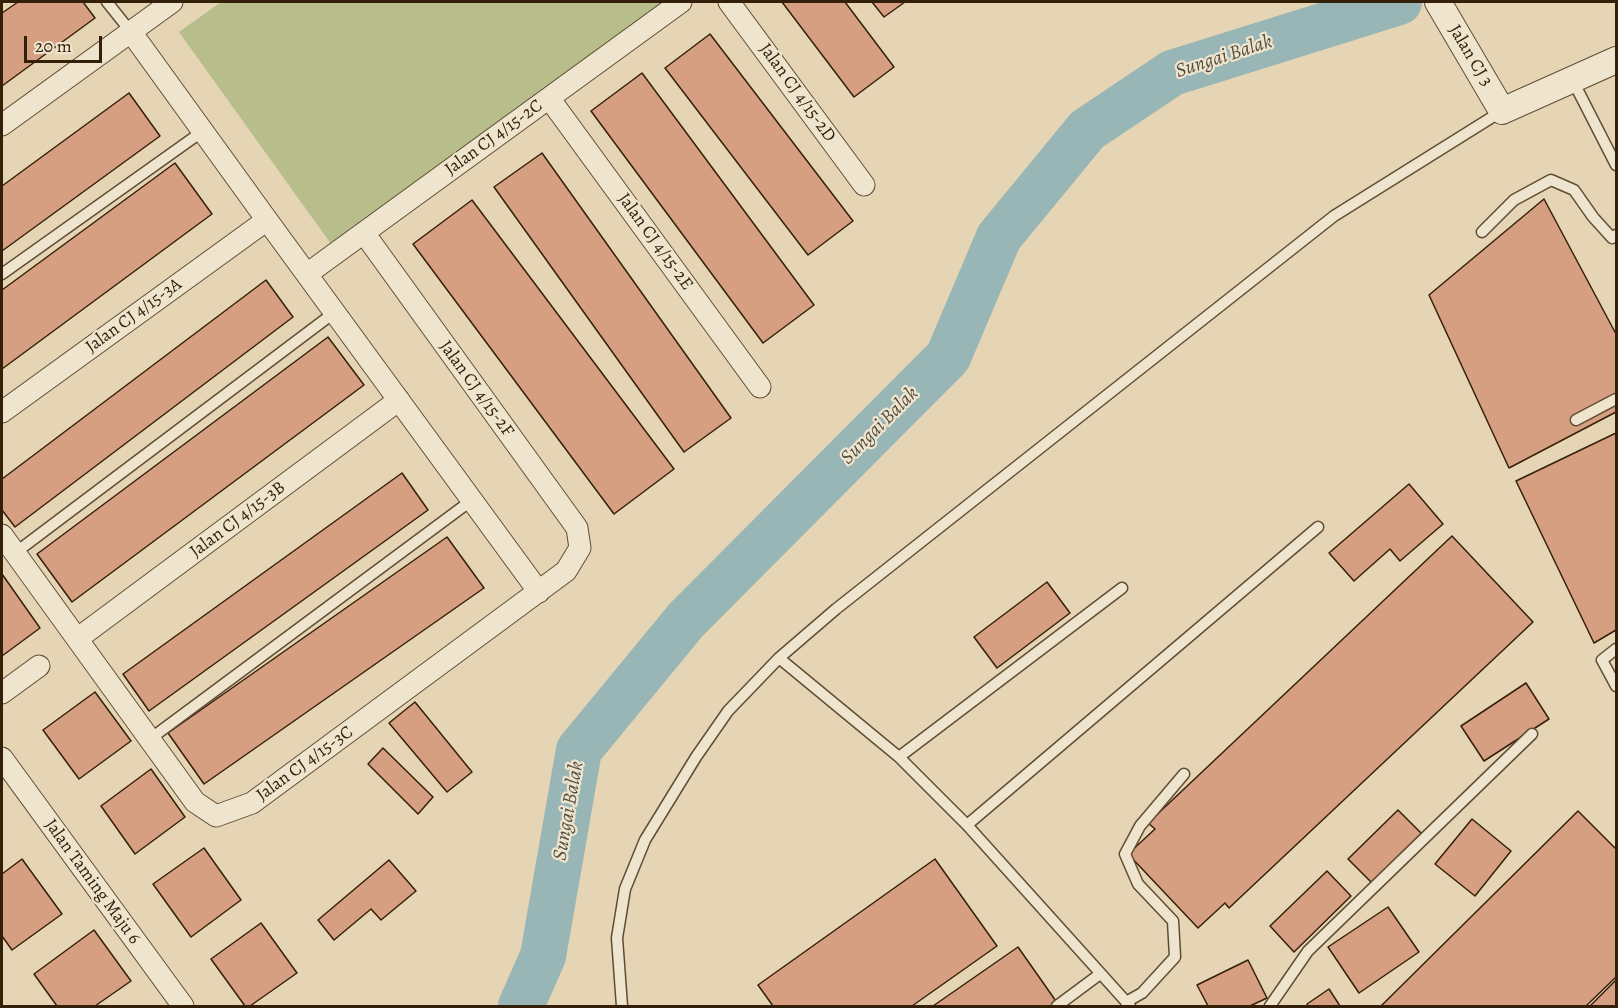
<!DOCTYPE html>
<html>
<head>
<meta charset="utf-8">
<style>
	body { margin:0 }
	#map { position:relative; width:1618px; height:1008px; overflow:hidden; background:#e6d5b4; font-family:Alegreya,serif }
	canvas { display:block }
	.frame { position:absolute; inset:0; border:3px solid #342009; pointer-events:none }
	.scale { position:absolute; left:24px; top:36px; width:78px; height:27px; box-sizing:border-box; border:3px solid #342009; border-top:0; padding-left:8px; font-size:18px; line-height:21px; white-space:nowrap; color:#342009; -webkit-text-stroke:4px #efe4ce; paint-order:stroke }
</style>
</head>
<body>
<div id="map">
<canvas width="1618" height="1008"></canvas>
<div class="frame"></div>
<div class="scale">20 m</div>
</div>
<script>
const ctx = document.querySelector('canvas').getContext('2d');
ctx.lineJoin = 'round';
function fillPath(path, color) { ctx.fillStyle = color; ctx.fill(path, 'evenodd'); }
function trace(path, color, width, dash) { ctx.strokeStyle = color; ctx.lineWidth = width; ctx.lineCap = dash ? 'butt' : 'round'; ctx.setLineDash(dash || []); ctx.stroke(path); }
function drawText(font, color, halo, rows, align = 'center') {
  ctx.font = font + ' Alegreya,serif'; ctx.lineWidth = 4.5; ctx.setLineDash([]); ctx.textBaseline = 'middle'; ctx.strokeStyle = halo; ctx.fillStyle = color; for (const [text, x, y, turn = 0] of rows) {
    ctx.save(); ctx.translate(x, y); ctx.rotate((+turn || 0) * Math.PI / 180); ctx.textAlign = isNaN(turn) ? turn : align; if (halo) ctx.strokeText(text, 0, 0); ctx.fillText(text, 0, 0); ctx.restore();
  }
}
fillPath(new Path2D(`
	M221,2H667L331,244L179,32Z`), '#b7bd8b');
trace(new Path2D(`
	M521,1006L543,956L579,750L686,620L948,357L999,237L1087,130L1172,73L1399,2`), '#99b6b6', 46);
const building = new Path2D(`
	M18,2H83L95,18L2,86V13Z
	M782,2H845L894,67L854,97Z
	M872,2H905L884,17Z
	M710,34L853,221L808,255L665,68Z
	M642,73L814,305L763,343L591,111Z
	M129,93L160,136L2,251V186Z
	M542,153L731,418L684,452L494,187Z
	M175,163L212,214L2,369V290Z
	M1544,199L1616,334V412L1509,468L1429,295Z
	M472,200L674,469L614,514L413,244Z
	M266,280L293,317L15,527L2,510V479Z
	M328,337L364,385L72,602L37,554Z
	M1616,433V630L1594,643L1516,481Z
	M402,473L428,510L149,711L123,674Z
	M1409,484L1443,524L1400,561L1390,549L1354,581L1329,553Z
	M1452,536L1533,622L1229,908L1225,903L1198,928L1128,854L1155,829L1148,823Z
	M447,537L484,588L204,784L168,733Z
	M2,574L40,628L2,656Z
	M1047,582L1070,613L997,668L974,637Z
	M1526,683L1549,719L1484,761L1461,726Z
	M95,692L131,741L79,779L43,730Z
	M415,702L472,772L447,792L389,723Z
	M383,748L433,797L418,814L368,764Z
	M151,769L185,817L135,854L101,806Z
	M1398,810L1429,841L1379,890L1348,859Z
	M1578,811L1616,849V977L1586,1006H1381Z
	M1472,819L1511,851L1475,896L1435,864Z
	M204,848L241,900L191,937L153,884Z
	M22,859L62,914L12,950L2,936V874Z
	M935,859L997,946L912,1006H773L758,985Z
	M389,860L416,891L381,920L371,909L334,940L318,920Z
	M1327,871L1351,896L1294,952L1270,926Z
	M1388,907L1419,952L1359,993L1328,947Z
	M261,923L297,973L250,1006H245L211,959Z
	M94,930L131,981L95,1006H57L34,974Z
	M1018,947L1058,1004L1055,1006H933Z
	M1248,960L1267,998L1250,1006H1208L1197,985Z
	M1615,981L1616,983V1006H1590Z
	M1329,989L1340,1006H1308L1307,1004Z`);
fillPath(building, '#d79f82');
trace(building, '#342009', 1.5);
const service = new Path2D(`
	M107,2L131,32
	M1572,79L1616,165
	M1482,232L1514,200L1551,180L1574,190L1593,217L1612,238L1616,235
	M2,274L203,131
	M1576,420L1616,399
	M15,553L335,312
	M1616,649L1602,660L1616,686
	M779,658L899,757L967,825L1130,1006
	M150,739L472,500
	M899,757L1122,588
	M967,825L1318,527
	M1126,1002L1142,993L1175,957L1173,921L1138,884L1125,854L1140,826L1184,774
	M622,1006L617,938L625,889L645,840L696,757L728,711L779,658L836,609L1334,216L1502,111
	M1057,1006L1100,974
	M1270,1006L1308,951L1532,734`);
const minor = new Path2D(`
	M729,2L864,185
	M131,32L267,220L539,592
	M549,98L760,387
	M2,125L172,2
	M307,274L681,2
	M2,412L267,220
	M2,535L195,802L216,816L252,803L566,571L580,548L577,528L364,233
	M77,639L399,400
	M2,693L39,666
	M2,758L183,1006`);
const tertiary = new Path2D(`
	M1438,2L1502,111L1616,60`);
trace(service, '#604d34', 13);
trace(minor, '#604d34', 23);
trace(tertiary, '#604d34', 28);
trace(service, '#efe4ce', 10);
trace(minor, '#efe4ce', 21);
trace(tertiary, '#efe4ce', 26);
drawText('18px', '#342009', '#efe4ce', [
	["Jalan CJ 3",1470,56,59],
	["Jalan CJ 4/15-2D",797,93,54],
	["Jalan CJ 4/15-2C",494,138,-36],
	["Jalan CJ 4/15-2E",655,242,54],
	["Jalan CJ 4/15-3A",134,316,-36],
	["Jalan CJ 4/15-2F",476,389,54],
	["Jalan CJ 4/15-3B",238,520,-37],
	["Jalan CJ 4/15-3C",305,764,-36],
	["Jalan Taming Maju 6",92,882,54]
]);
drawText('italic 20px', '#524d3d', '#efe4ce', [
	["Sungai Balak",1224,57,-18],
	["Sungai Balak",880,426,-45],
	["Sungai Balak",569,811,-80]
]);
</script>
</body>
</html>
